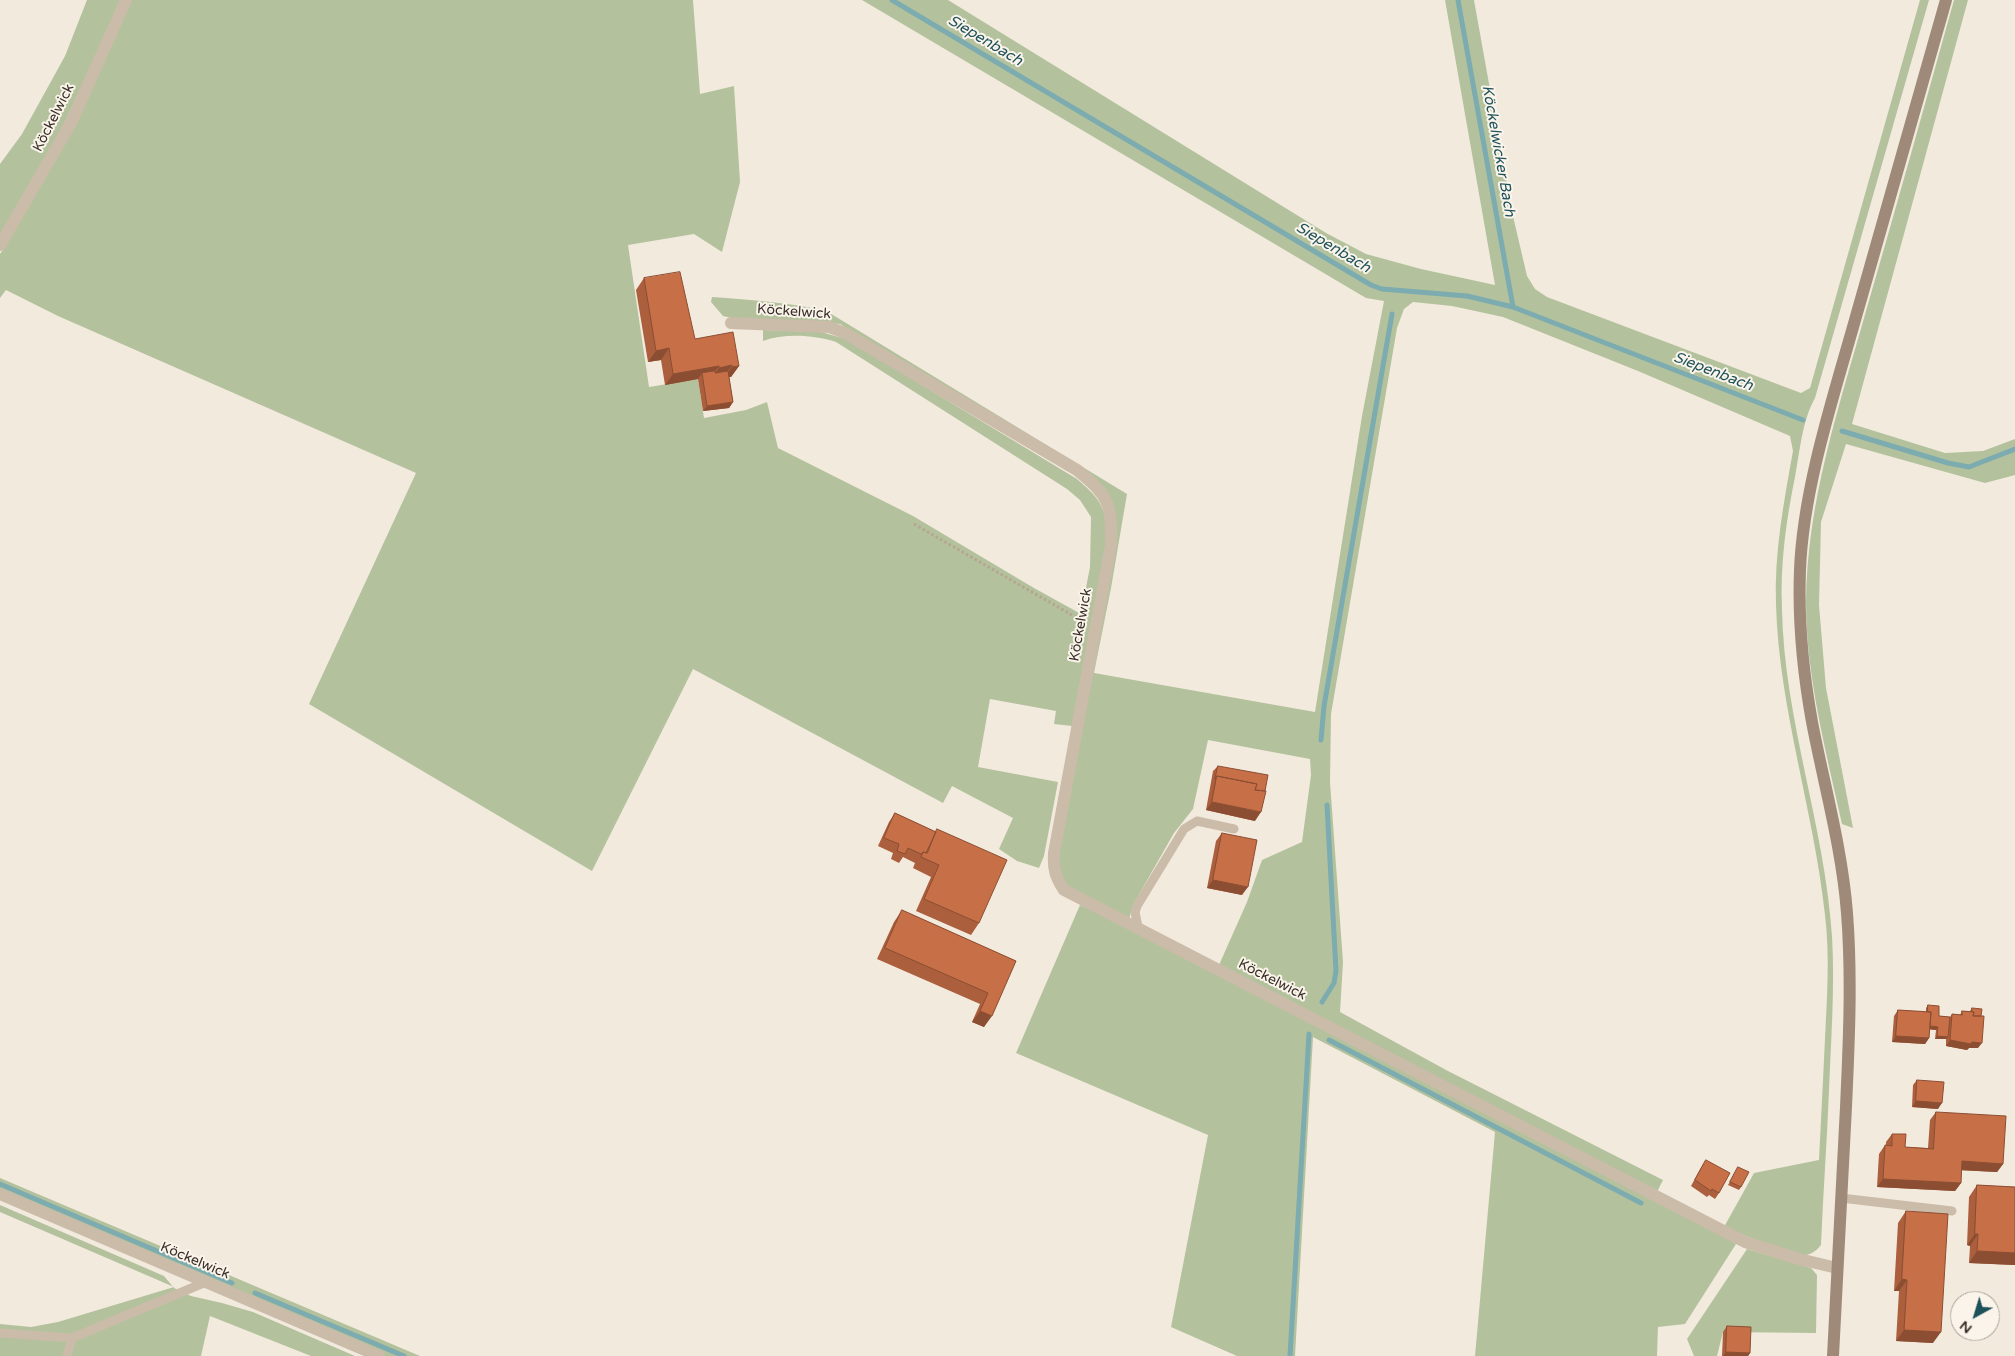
<!DOCTYPE html>
<html>
<head>
<meta charset="utf-8">
<style>
	body { margin:0 }
	#map { position:relative; width:2015px; height:1356px; overflow:hidden; background:#f3eade; font-family:"Varela Round",sans-serif }
	canvas { display:block }
	.north { position:absolute; left:1950px; top:1291px; width:50px; height:50px; box-sizing:border-box; background:#faf4ea; border:1px solid #aca59d; border-radius:50%; rotate:219deg; font-size:14px; font-weight:700; line-height:20px; text-align:center; color:#382f29 }
	.north::after { content:''; display:block; margin:auto; width:18px; height:22px; background:#1e525b; clip-path:polygon(50% 0,100% 100%,50% 72%,0 100%) }
</style>
</head>
<body>
<div id="map">
<canvas width="2015" height="1356"></canvas>
<div class="north">N</div>
</div>
<script>
const ctx = document.querySelector('canvas').getContext('2d');
ctx.lineJoin = 'round';
function fillPath(path, color) { ctx.fillStyle = color; ctx.fill(path, 'evenodd'); }
function trace(path, color, width, dash) { ctx.strokeStyle = color; ctx.lineWidth = width; ctx.lineCap = dash ? 'butt' : 'round'; ctx.setLineDash(dash || []); ctx.stroke(path); }
function drawText(font, color, halo, rows, align = 'center') {
  ctx.font = font + ' "Varela Round",sans-serif'; ctx.lineWidth = 4; ctx.setLineDash([]); ctx.textBaseline = 'middle'; ctx.strokeStyle = halo; ctx.fillStyle = color; for (const [text, x, y, turn = 0] of rows) {
    ctx.save(); ctx.translate(x, y); ctx.rotate((+turn || 0) * Math.PI / 180); ctx.textAlign = isNaN(turn) ? turn : align; if (halo) ctx.strokeText(text, 0, 0); ctx.fillText(text, 0, 0); ctx.restore();
  }
}
fillPath(new Path2D(`
	M87,0H121L59,135L0,235V164L22,134L65,56Z
	M130,0H693L700,94L734,86L740,182L722,252L694,234L628,245L649,387L698,379L704,418L746,410L767,402L778,448L913,516L1034,588L1081,614L1090,567L1091,517L1080,500L1067,489L836,342C814,335 785,333 763,341V330L821,332L846,339L1077,479C1103,501 1107,509 1106,543L1072,726L1054,724L1056,711L990,699L978,767L1058,782L1044,856L1039,868L1017,861L999,849L1013,818L952,786L943,803L693,669L592,871L309,704L416,473L58,316L6,290L0,298V254L11,237Z
	M862,0H948L1326,233L1366,254L1421,269L1495,285L1445,0H1474L1512,212L1527,276L1535,289L1547,297L1801,393L1810,388L1920,0H1929L1815,398C1802,421 1800,451 1795,477C1786,521 1780,565 1782,609C1784,720 1825,826 1832,936C1835,988 1831,1039 1829,1091C1827,1142 1823,1194 1821,1245C1813,1255 1805,1257 1793,1255L1724,1227L1754,1173L1819,1160C1821,1120 1823,1080 1825,1039C1827,998 1830,956 1825,915C1814,811 1779,709 1776,605C1774,553 1784,501 1793,451L1790,436L1638,371L1503,317L1452,306L1413,302L1404,309L1397,328L1331,714L1330,782L1343,962L1340,1012L1448,1071L1663,1180L1657,1192L1736,1244L1685,1324L1658,1327L1657,1356H1475L1495,1132L1313,1037L1295,1356H1237L1171,1327L1208,1135L1016,1053L1080,905L1219,965L1247,902L1262,860L1302,842L1311,775L1310,759L1208,740L1193,809L1174,833L1133,905L1129,919L1079,895L1065,883L1057,863L1116,527L1086,475L840,324L732,318L723,316L711,302L712,297C751,300 791,302 828,312L1127,494L1111,588L1094,673L1315,712L1362,416L1384,301L1366,298Z
	M1954,0H1968L1852,424L1945,453L1983,451L2015,439V475L1985,483L1846,444L1821,522L1819,605L1826,688L1853,828L1842,824C1826,751 1806,676 1806,602C1807,501 1839,407 1866,311C1896,208 1925,104 1954,0Z
	M0,1178L420,1356H382L0,1193Z
	M0,1205L164,1276L174,1288L191,1296L222,1303L253,1312L355,1356H311L210,1316L201,1356H0V1324L31,1327L58,1322L174,1287L0,1212Z
	M1747,1249L1811,1268L1817,1275L1816,1333L1723,1332L1717,1356H1694L1687,1339Z`), '#b3c29d');
trace(new Path2D(`
	M892,0L1371,285L1382,289L1467,296L1513,307L1803,420
	M1458,0L1513,307
	M1842,431L1948,463L1969,467L2015,449
	M1321,740L1324,706L1392,314
	M1322,1002L1334,983L1336,971L1327,805
	M1329,1040L1641,1203
	M0,1184L232,1283
	M255,1293L404,1356
	M1290,1356L1309,1034`), '#7cabb0', 5);
trace(new Path2D(`
	M914,524L1084,622`), '#b7a593', 3, [2.5, 2.5]);
trace(new Path2D(`
	M1138,927L1135,912L1137,906L1184,829L1197,821L1234,829
	M1841,1198L1952,1211
	M0,1333L72,1338
	M67,1356L72,1338L206,1282`), '#cbbba9', 9);
trace(new Path2D(`
	M0,245L71,123L126,0
	M731,323L829,327L845,333L1077,470C1109,496 1112,504 1111,545L1054,853C1053,868 1055,877 1064,890L1745,1242L1799,1259L1837,1268
	M0,1194L379,1356`), '#cbbba9', 12);
trace(new Path2D(`
	M1833,1356C1837,1273 1842,1190 1846,1107C1849,1042 1852,977 1847,913C1842,848 1824,785 1812,722C1803,672 1798,621 1800,570C1803,489 1833,398 1855,320C1885,213 1916,107 1946,0`), '#9f8a7a', 12);
fillPath(new Path2D(`
	M644,278L695,339L739,366L731,377H729L733,402L729,408L703,411L698,379L665,385L661,360L648,362L636,290Z
	M1218,766L1255,821L1206,810L1213,771Z
	M895,813L936,832L937,829L979,923L971,935L916,911L931,877L913,868L915,863L903,857L899,863L891,859L893,853L878,846L889,822Z
	M1222,833L1242,895L1207,888L1216,841Z
	M902,910L1016,961L984,1027L972,1022L980,1004L877,959L894,922Z
	M1928,1005L1939,1016L1950,1017L1952,1014L1960,1015L1962,1011H1970L1972,1008L1978,1048H1969L1967,1050L1946,1046V1039H1935L1936,1030L1929,1029V1038L1925,1044L1892,1042L1894,1016L1898,1010L1926,1012V1008Z
	M1917,1080L1938,1109L1912,1107L1913,1085Z
	M1936,1112L2003,1164L1997,1172L1961,1170V1183L1955,1191L1877,1187L1879,1154L1885,1145L1886,1146V1142L1892,1134L1905,1147L1928,1148L1930,1120Z
	M1706,1160L1719,1193L1715,1199L1709,1195L1707,1197L1691,1186L1702,1166Z
	M1738,1167L1741,1187L1739,1190L1728,1185Z
	M1977,1185L2015,1187V1265L1969,1263L1970,1246L1967,1245L1969,1197Z
	M1906,1211L1933,1343L1896,1341L1899,1291H1894L1898,1223Z
	M1727,1326L1750,1353L1748,1356H1722L1723,1332Z`), '#ab5f3d');
fillPath(new Path2D(`
	M669,348L661,360L648,362L656,351Z
	M732,365L724,377L711,379L719,368Z
	M719,366L711,377L702,373L698,379L665,385L673,374Z
	M739,366L731,377L724,378L732,367Z
	M733,402L729,408L703,411L707,406Z
	M1212,802L1261,812L1255,821L1206,810Z
	M1213,880L1248,887L1242,895L1207,888Z
	M980,1011L992,1016L984,1027L972,1022Z
	M1928,1026L1938,1027L1936,1030L1926,1029Z
	M1896,1036L1929,1038L1925,1044L1892,1042Z
	M1937,1036L1948,1037L1946,1039H1935Z
	M1950,1040L1972,1042L1982,1043L1978,1048H1969L1967,1050L1946,1046Z
	M1916,1101L1942,1103L1938,1109L1912,1107Z
	M1962,1161L2003,1164L1997,1172L1956,1170Z
	M1883,1179L1961,1183L1955,1191L1877,1187Z
	M1975,1234H1978L1970,1246L1967,1245Z
	M1977,1251L2015,1253V1265L1969,1263Z
	M1902,1279L1907,1280L1899,1291H1894Z
	M1904,1330L1941,1332L1933,1343L1896,1341Z
	M1726,1352L1750,1353L1748,1356H1723Z`), '#8b4e32');
const building = new Path2D(`
	M680,272L695,339L733,332L739,366L732,367V365L719,368V366L673,374L669,348L656,351L644,278Z
	M715,371V373L728,371L733,402L707,406L702,373Z
	M1218,766L1268,775L1265,791L1255,790L1257,784L1217,776L1215,779Z
	M1217,776L1257,784L1255,790L1266,791L1261,812L1212,802Z
	M895,813L936,832L926,853L923,852L921,854L908,848L905,854L897,851L899,844L884,838Z
	M937,829L1007,860L979,923L924,899L939,865L921,857L923,852L927,853Z
	M1222,833L1257,840L1248,887L1213,880Z
	M902,910L1016,961L992,1016L980,1011L988,993L885,948Z
	M1928,1005L1939,1006V1016L1950,1017L1948,1037L1937,1036L1938,1027L1930,1026L1931,1012H1928Z
	M1972,1008L1982,1009L1981,1016H1973L1974,1012L1972,1011Z
	M1898,1010L1931,1012L1929,1038L1896,1036Z
	M1962,1011L1974,1012L1973,1016H1984L1982,1043L1972,1042L1971,1044L1950,1040L1952,1014L1962,1015Z
	M1917,1080L1944,1082L1942,1103L1916,1101Z
	M1936,1112L2006,1116L2003,1164L1962,1161L1961,1183L1883,1179L1885,1145L1892,1146V1134H1906L1905,1147L1933,1149Z
	M1706,1160L1730,1173L1719,1193L1712,1189L1711,1191L1695,1180Z
	M1738,1167L1749,1172L1741,1187L1730,1182Z
	M1977,1185L2015,1187V1253L1977,1251L1978,1234H1975Z
	M1906,1211L1948,1214L1941,1332L1904,1330L1907,1280L1902,1279Z
	M1727,1326L1751,1327L1750,1353L1726,1352Z`);
fillPath(building, '#c76f47');
trace(building, '#8b4e32', 1);
drawText('14px', '#382f29', '#faf4ea', [
	["Köckelwick",54,118,-63],
	["Köckelwick",794,312,4],
	["Köckelwick",1081,625,-80],
	["Köckelwick",1272,980,27],
	["Köckelwick",195,1261,23]
]);
drawText('italic 15px', '#1e525b', '#faf4ea', [
	["Siepenbach",985,41,31],
	["Köckelwicker Bach",1498,151,80],
	["Siepenbach",1333,248,31],
	["Siepenbach",1713,372,21]
]);
</script>
</body>
</html>
